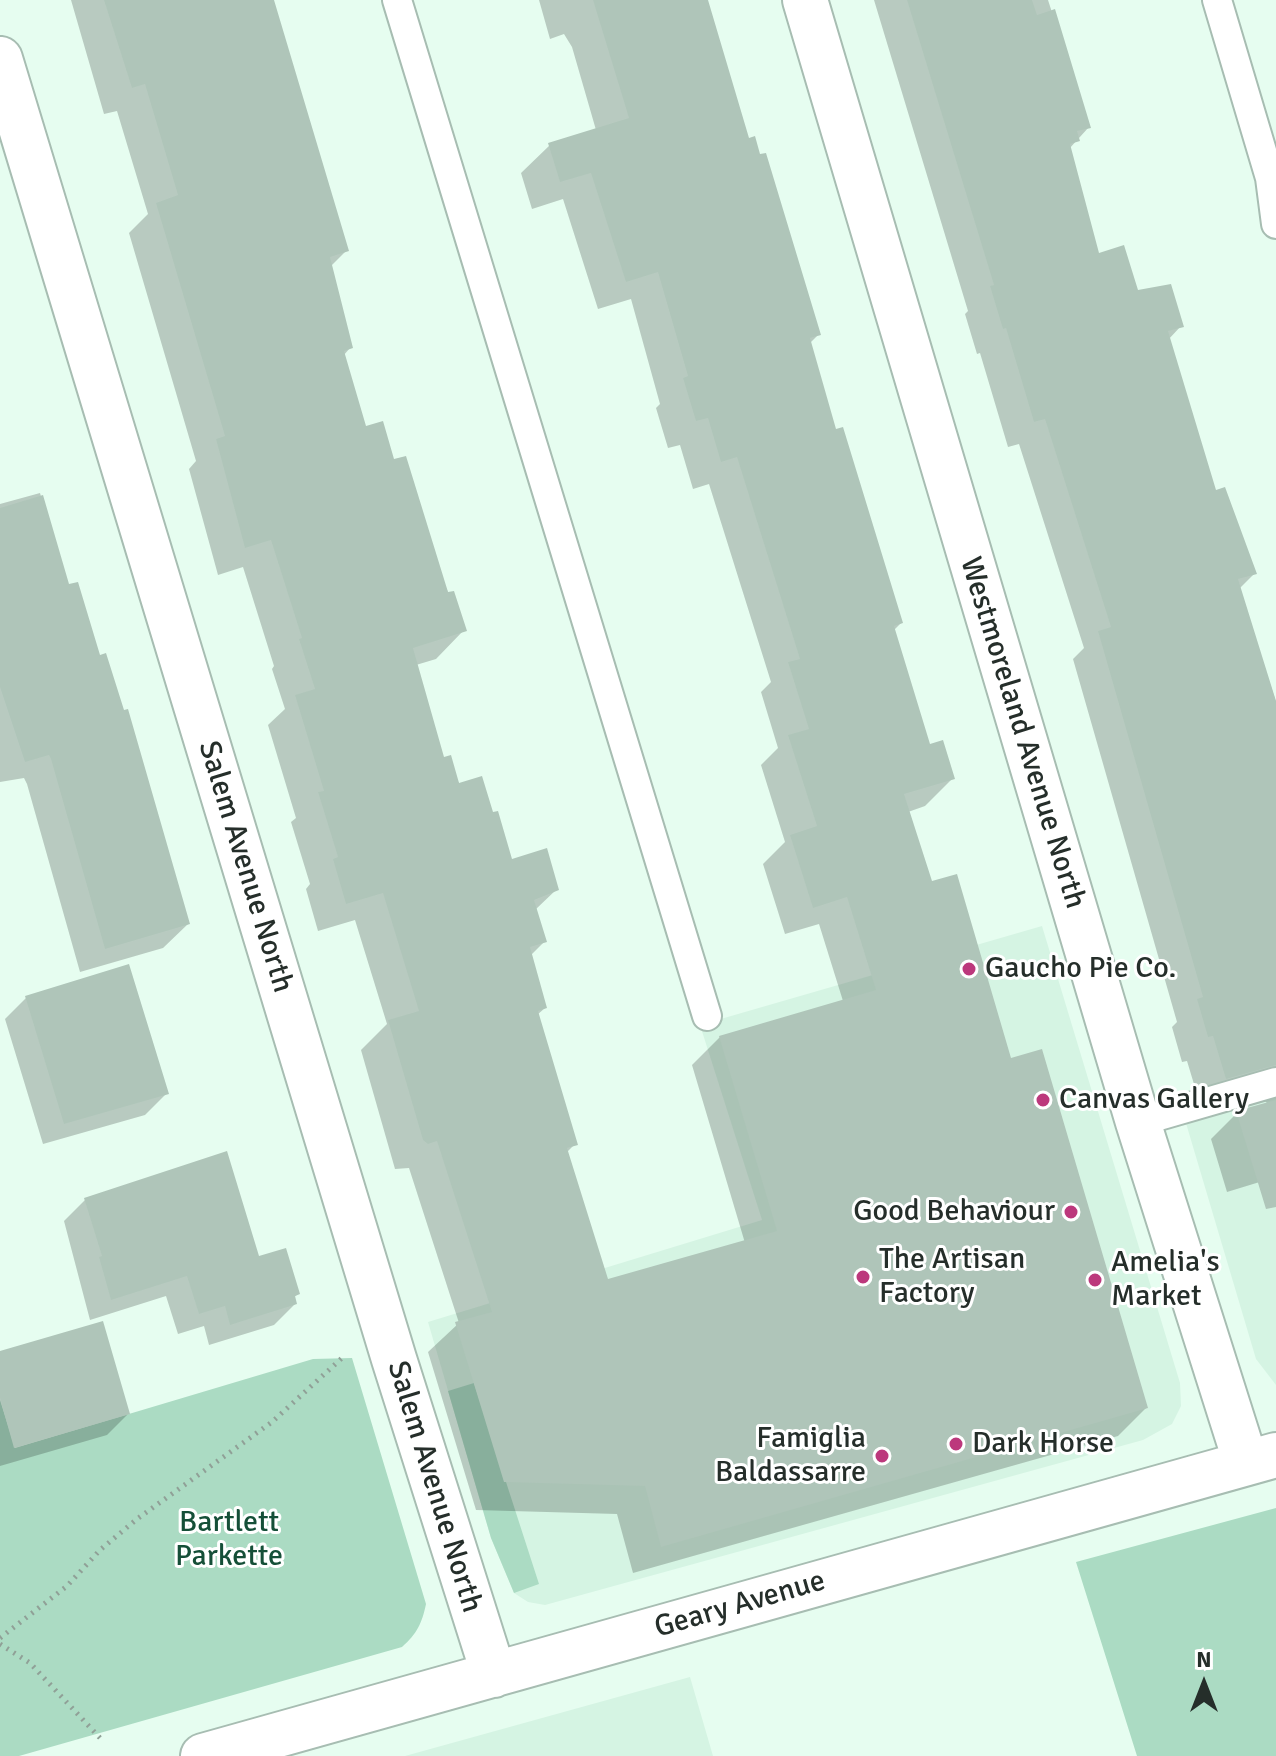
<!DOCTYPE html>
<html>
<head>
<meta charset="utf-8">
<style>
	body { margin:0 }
	#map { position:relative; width:1276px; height:1756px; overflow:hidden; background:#e6fdf0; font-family:Signika,sans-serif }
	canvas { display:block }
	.north { position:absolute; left:1164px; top:1644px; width:80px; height:80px; -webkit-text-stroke:6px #fff; paint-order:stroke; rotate:0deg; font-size:22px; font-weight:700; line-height:32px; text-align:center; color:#252e2a }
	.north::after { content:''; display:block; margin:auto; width:28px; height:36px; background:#252e2a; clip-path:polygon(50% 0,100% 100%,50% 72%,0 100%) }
</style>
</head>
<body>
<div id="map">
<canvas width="1276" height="1756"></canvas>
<div class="north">N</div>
</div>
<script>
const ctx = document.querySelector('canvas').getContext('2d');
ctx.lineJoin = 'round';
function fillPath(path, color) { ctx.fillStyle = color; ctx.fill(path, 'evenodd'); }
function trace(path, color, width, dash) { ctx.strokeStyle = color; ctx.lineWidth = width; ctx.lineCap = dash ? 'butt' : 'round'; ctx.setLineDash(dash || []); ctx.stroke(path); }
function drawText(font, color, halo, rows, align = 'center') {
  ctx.font = font + ' Signika,sans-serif'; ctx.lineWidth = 6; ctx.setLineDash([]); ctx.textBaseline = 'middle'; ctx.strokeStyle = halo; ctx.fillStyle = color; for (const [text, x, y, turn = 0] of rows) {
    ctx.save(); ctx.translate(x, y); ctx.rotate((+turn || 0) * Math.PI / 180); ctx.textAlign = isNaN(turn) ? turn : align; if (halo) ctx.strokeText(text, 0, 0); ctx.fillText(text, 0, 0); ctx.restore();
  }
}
fillPath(new Path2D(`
	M1042,926L1180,1383L1181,1406L1172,1424L1143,1440L545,1605L528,1602L514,1593L491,1538L428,1322L762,1220L700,1025Z
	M1276,1074V1385L1256,1359L1180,1103Z
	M690,1677L713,1756H405Z`), '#d5f4e3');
fillPath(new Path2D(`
	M352,1358L426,1604C422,1623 417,1634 402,1647L19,1756H0V1400L15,1448L313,1359Z
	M474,1383L539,1584L514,1593L491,1538L448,1391Z
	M1276,1508V1756H1137L1076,1562Z`), '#abdbc3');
fillPath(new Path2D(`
	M71,0H243L346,251L330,267L350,348L343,356L365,429L393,462L464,630L436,659L416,665L443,759L511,861L557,889L535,910L545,941L530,956L545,1008L537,1015L575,1144L566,1153L607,1282L745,1243L692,1065L720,1037L843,1001L819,924L785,934L763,864L785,842L761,765L778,748L761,692L771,682L709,484L693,489L680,445L668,448L656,408L660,404L631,299L598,309L563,199L532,209L521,173L550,145L596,130L572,47L564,34L550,39L539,0H706L748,140L819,334L809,344L835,431L901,623L894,630L929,746L953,778L925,806L908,812L931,884L1010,1060L1146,1408L1118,1436L633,1573L617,1514L476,1510L428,1352L459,1323L409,1168L395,1169L361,1050L387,1024L355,920L318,931L306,889L310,884L291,822L296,818L268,725L285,709L272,669L274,666L243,567L218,575L189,469L196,461L129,233L148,214L117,111L104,114Z
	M874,0H1048L1089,127L1069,149L1098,255L1136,293L1181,326L1168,340L1215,492L1255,573L1239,589L1276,702V1177L1227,1192L1211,1139L1237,1113L1267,1103L1254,1091L1200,1104L1187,1061L1182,1062L1172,1027L1177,1022L1073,659L1084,648L1019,444L1008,447L980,353L977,354L965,314L968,311Z
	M40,493L68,587L188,924L163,948L80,972L27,784L24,778L0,782V504Z
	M26,998L166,1094L145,1115L43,1144L5,1019Z
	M85,1200L258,1259L298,1294L293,1298L295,1304L274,1325L209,1345L204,1326L178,1334L166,1296L90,1320L64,1221Z
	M0,1353L128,1414L107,1435L0,1466Z`), '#0003');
fillPath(new Path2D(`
	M104,0H274L349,251L330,257L353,348L344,351L366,426L383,421L394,459L406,456L448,592L454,591L467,631L413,648L444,757L451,755L459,783L482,776L493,812L498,811L512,859L547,848L559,890L534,900L547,942L530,947L547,1008L538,1011L578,1145L567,1148L608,1279L777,1231L719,1036L876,990L847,897L813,908L790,835L817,826L788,735L809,729L788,662L800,659L737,457L721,462L708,418L696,421L683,378L688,376L658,272L626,282L591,173L560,182L548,143L629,118L593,0H708L749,138L755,136L760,154L766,153L821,335L810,338L836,429L843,427L903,623L894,626L930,744L943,740L955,779L904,794L932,881L957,874L1011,1058L1042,1049L1148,1408L661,1547L645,1486L504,1482L455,1322L492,1312L437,1141L428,1144L423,1140L388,1020L419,1011L383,893L346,904L333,859L338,857L318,792L324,791L295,695L315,689L299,639L302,638L271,540L245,548L216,439L225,436L156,203L178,195L145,84L132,88Z
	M907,0H1032L1037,15L1055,9L1091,128L1077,131L1080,141L1070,144L1099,253L1124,245L1138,290L1171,284L1184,327L1168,331L1216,490L1225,487L1257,574L1238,579L1276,701V1065L1226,1079L1213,1036L1208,1037L1197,999L1203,997L1098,631L1111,627L1045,419L1034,422L1006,328L1003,329L990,286L994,285Z
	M43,495L69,584L78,582L100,655L106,653L124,710L128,709L190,924L105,949L51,759L49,755L25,762L0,687V508Z
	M129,964L169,1094L64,1124L25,996Z
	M1276,1100V1207L1266,1209L1236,1111Z
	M227,1151L259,1256L286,1248L300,1294L295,1296L297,1304L230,1325L225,1306L199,1314L187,1276L111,1300L99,1257L102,1256L84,1198Z
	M103,1321L130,1414L14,1448L0,1398V1351Z`), '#afc5b9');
const service = new Path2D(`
	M397,0L707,1016
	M1217,0L1270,178L1276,224
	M1138,1122L1276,1082`);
const minor = new Path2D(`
	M805,0L1138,1122L1246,1463
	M0,59L394,1359L494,1675
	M203,1756L1276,1455`);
trace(service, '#a7bdb2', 32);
trace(minor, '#a7bdb2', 48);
trace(new Path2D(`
	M0,1638L67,1586L100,1550L137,1519L272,1422L342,1358
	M0,1644L30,1663L101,1739`), '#90a097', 5, [2, 6]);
trace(service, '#fff', 28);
trace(minor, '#fff', 44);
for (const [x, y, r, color] of [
	[969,969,8,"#bc387c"],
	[1043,1100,8,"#bc387c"],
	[1071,1212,8,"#bc387c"],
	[863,1277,8,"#bc387c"],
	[1095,1280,8,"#bc387c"],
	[956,1444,8,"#bc387c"],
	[882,1456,8,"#bc387c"]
]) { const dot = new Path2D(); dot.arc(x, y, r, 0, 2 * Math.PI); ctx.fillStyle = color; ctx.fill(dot); trace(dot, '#fff', 3); }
drawText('30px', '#252e2a', '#fff', [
	["Westmoreland Avenue North",1022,733,73],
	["Salem Avenue North",245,867,73],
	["Salem Avenue North",434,1487,73],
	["Geary Avenue",740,1605,-16]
]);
drawText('30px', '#252e2a', '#fff', [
	["Gaucho Pie Co.",985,969],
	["Canvas Gallery",1059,1100],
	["Good Behaviour",1055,1212,"right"],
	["The Artisan",879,1260],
	["Factory",879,1294],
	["Amelia's",1111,1263],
	["Market",1111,1297],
	["Famiglia",866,1439,"right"],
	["Baldassarre",866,1473,"right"],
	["Dark Horse",972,1444]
], 'left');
drawText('30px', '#154f38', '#fff', [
	["Bartlett",229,1523],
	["Parkette",229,1557]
]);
</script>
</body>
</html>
